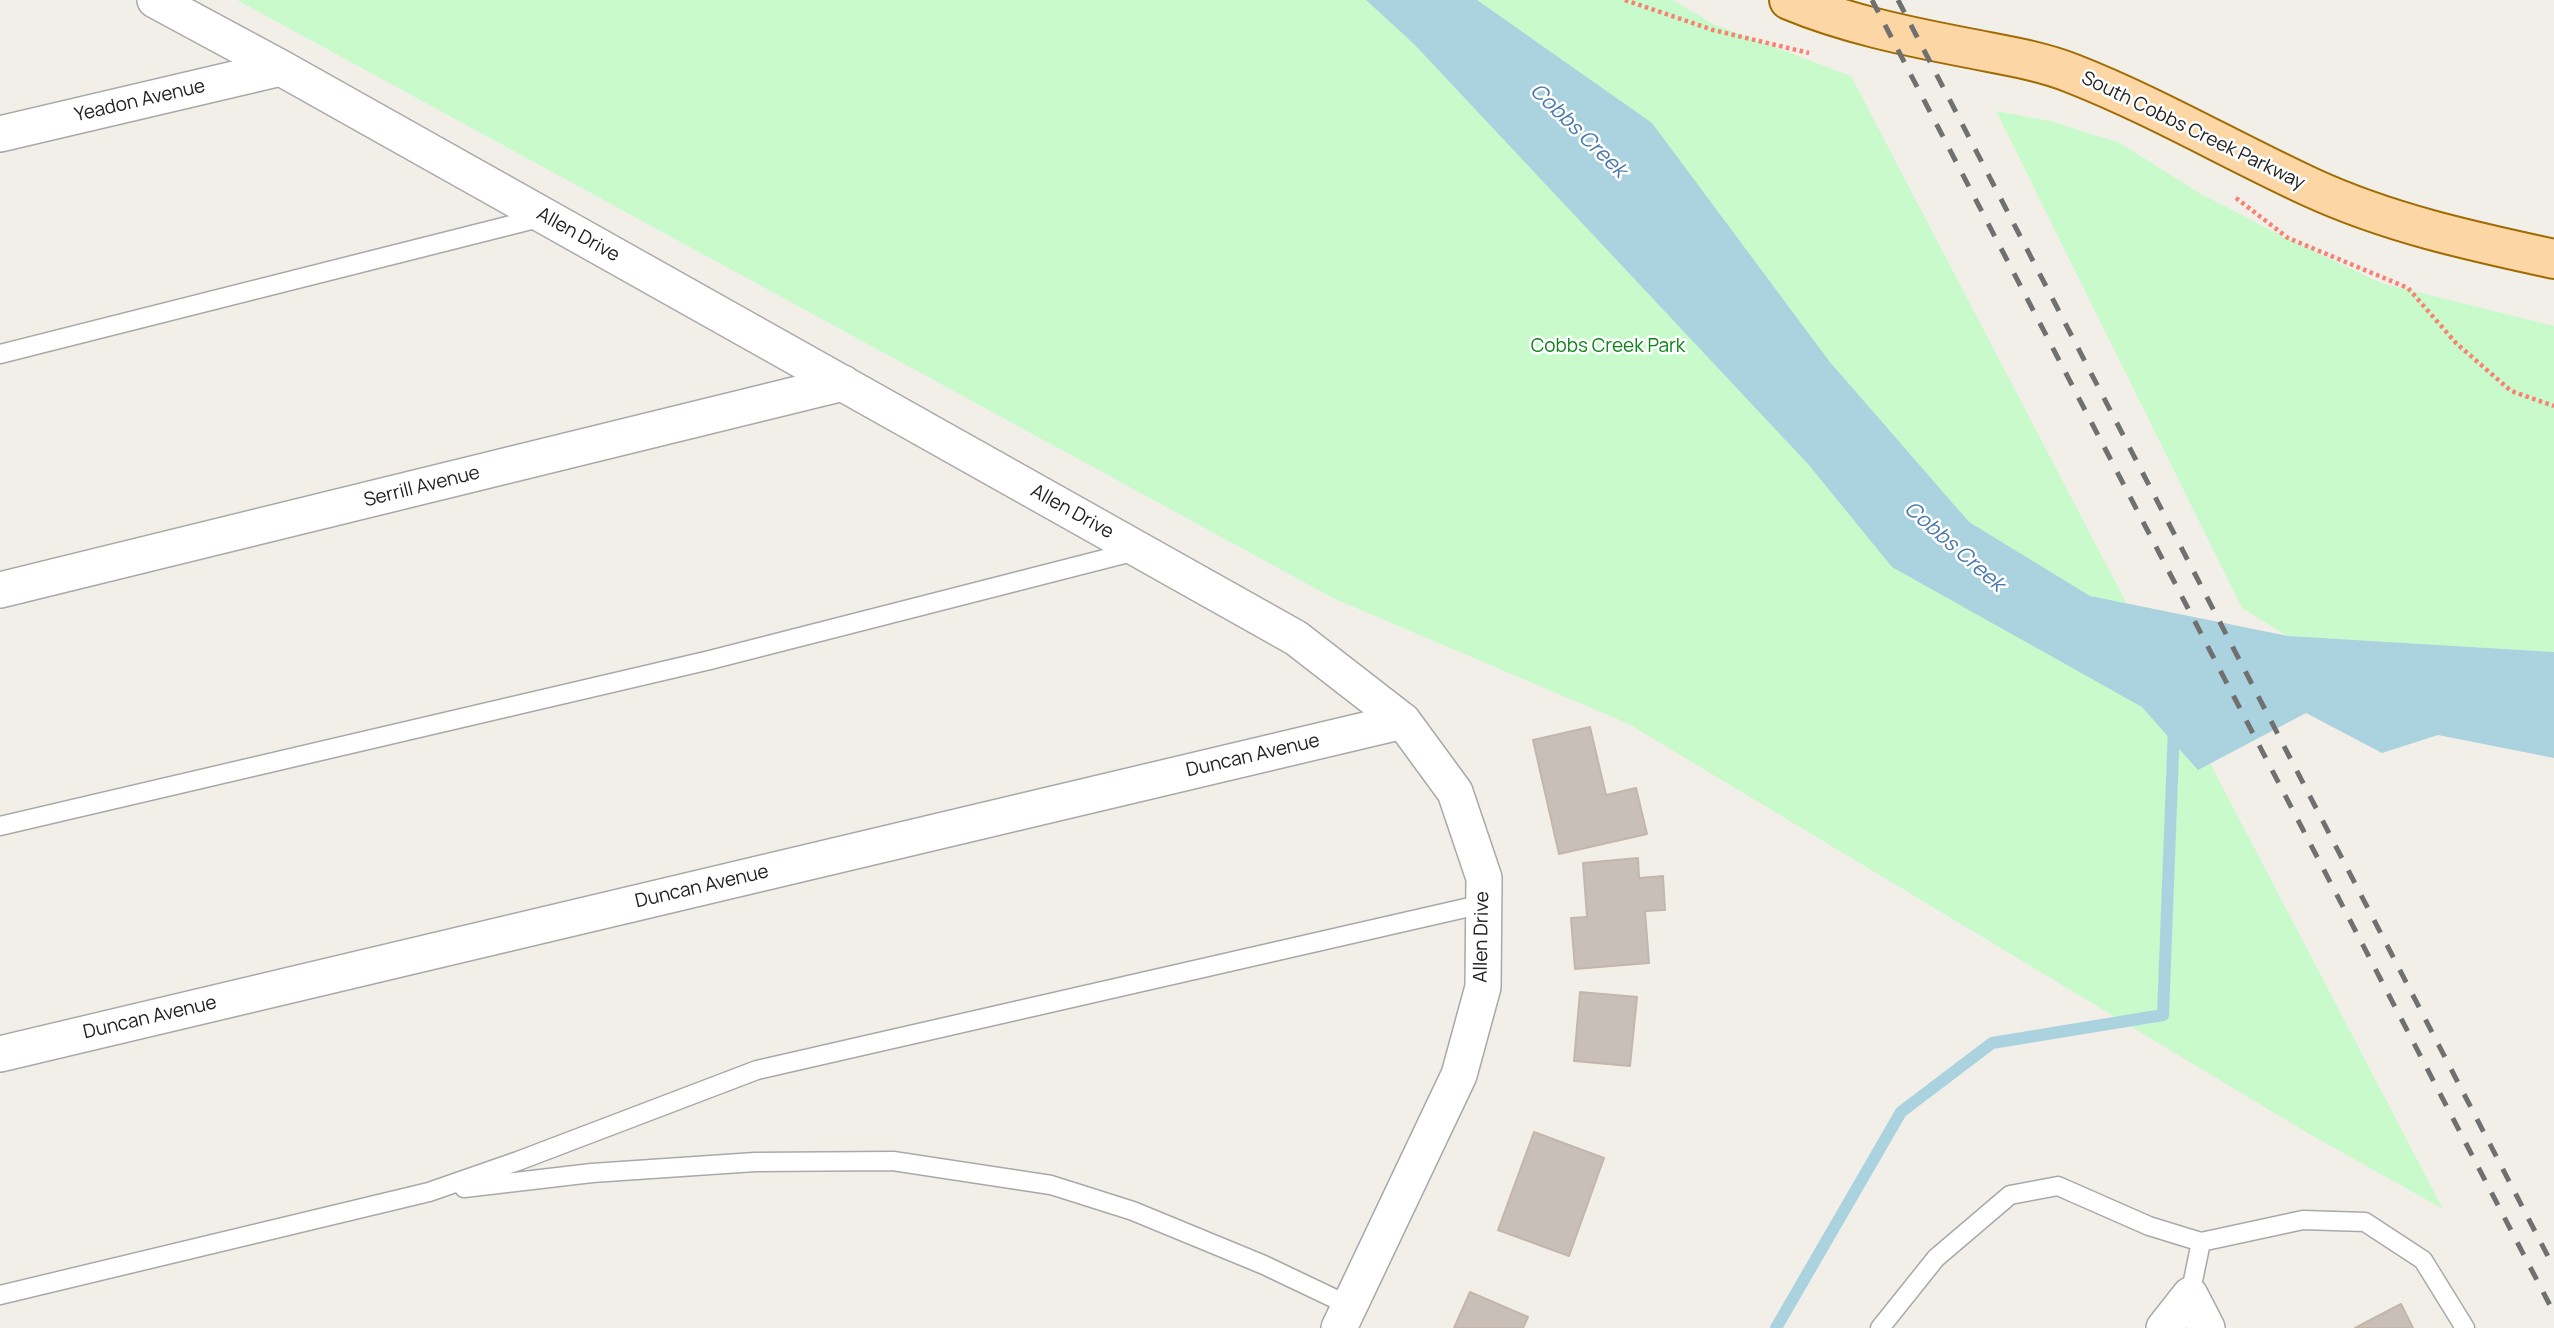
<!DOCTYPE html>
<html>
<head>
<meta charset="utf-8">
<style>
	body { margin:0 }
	canvas { display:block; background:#f2efe9 }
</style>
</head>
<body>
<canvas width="2554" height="1328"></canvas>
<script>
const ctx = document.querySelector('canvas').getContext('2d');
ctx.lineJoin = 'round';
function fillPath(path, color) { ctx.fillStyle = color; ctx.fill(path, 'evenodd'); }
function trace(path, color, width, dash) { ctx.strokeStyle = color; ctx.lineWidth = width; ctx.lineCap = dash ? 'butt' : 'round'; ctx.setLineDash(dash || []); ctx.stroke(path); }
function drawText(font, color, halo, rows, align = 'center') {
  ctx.font = font + ' Manrope,sans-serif'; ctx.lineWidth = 5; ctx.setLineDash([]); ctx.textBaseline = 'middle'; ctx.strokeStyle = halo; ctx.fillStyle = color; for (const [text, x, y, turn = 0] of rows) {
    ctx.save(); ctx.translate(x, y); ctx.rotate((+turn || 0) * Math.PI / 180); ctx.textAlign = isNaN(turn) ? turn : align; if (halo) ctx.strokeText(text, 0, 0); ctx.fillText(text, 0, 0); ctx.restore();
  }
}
fillPath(new Path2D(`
	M237,0H1673L1713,24L1851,76L2443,1209L2306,1132L1629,724L1335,599Z
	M1996,111L2050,121L2120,143L2201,194L2282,236L2381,283L2554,326V652L2287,636L2242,608Z`), '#c8facc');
fillPath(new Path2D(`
	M1366,0H1477L1652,123L1829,361L1969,522L2090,596L2288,636L2554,652V758L2438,735L2382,753L2306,713L2198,770L2142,707L1892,567L1808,464L1414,44Z`), '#aad3df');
trace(new Path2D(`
	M1776,1328L1901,1112L1992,1043L2163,1015L2174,727`), '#aad3df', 12);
const building = new Path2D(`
	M1590,727L1606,795L1636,788L1647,834L1559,854L1533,740Z
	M1638,858L1639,878L1663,876L1665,910L1645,911L1649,963L1575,969L1571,918L1587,917L1583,863Z
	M1580,992L1637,997L1630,1066L1574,1061Z
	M1534,1132L1604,1158L1569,1256L1498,1230Z
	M1470,1292L1528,1317L1523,1328H1454Z
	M2401,1304L2413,1328H2355Z`);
fillPath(building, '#c7bfb8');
trace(building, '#c4b6ab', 2);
const lane = new Path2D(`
	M0,354L543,217
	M0,826L710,660L1136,551
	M464,1188L592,1173L755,1162L893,1161L1051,1185L1133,1211L1264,1265L1350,1306
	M0,1295L429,1192L518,1161L757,1070L1483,904
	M2190,1295L2201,1242
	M1880,1328L1936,1258L2010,1195L2058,1186L2149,1226L2201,1242L2303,1220L2365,1222L2423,1260L2465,1328`);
const street = new Path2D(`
	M155,0L281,68L1296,638L1403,721L1455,792L1484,878L1483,987L1459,1075L1339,1328
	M0,134L281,68
	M0,590L843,383
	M0,1054L1403,721
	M2164,1328L2190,1295L2207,1328`);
const primary = new Path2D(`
	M1789,0C1847,24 1906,36 1968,48C2002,55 2038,60 2071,73C2153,105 2230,150 2310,187C2388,223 2471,241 2554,259`);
trace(lane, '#a9a9a9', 21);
trace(street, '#a9a9a9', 38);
trace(primary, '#a06b00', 42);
trace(new Path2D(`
	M1625,0L1713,30L1809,53
	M2236,198L2288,238L2408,288L2456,343L2511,391L2554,406`), '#fa8072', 4.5, [3.5, 3.5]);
trace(lane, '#fff', 18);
trace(street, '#fff', 35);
trace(primary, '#fcd6a4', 38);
trace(new Path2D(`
	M1872,0L2554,1313
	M1898,0L2554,1268`), '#707070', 5, [14, 14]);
drawText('19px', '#222', '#fff', [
	["Yeadon Avenue",140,101,-13],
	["South Cobbs Creek Parkway",2193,131,26],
	["Allen Drive",578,235,29],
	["Serrill Avenue",422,487,-14],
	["Allen Drive",1072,512,29],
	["Duncan Avenue",1253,756,-13],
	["Duncan Avenue",702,887,-13],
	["Allen Drive",1482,937,-89],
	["Duncan Avenue",150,1018,-13]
]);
drawText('19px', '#0c8416', '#fff', [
	["Cobbs Creek Park",1608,347]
]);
drawText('italic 21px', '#4a7aab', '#fff', [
	["Cobbs Creek",1578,131,44],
	["Cobbs Creek",1954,547,41]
]);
</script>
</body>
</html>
